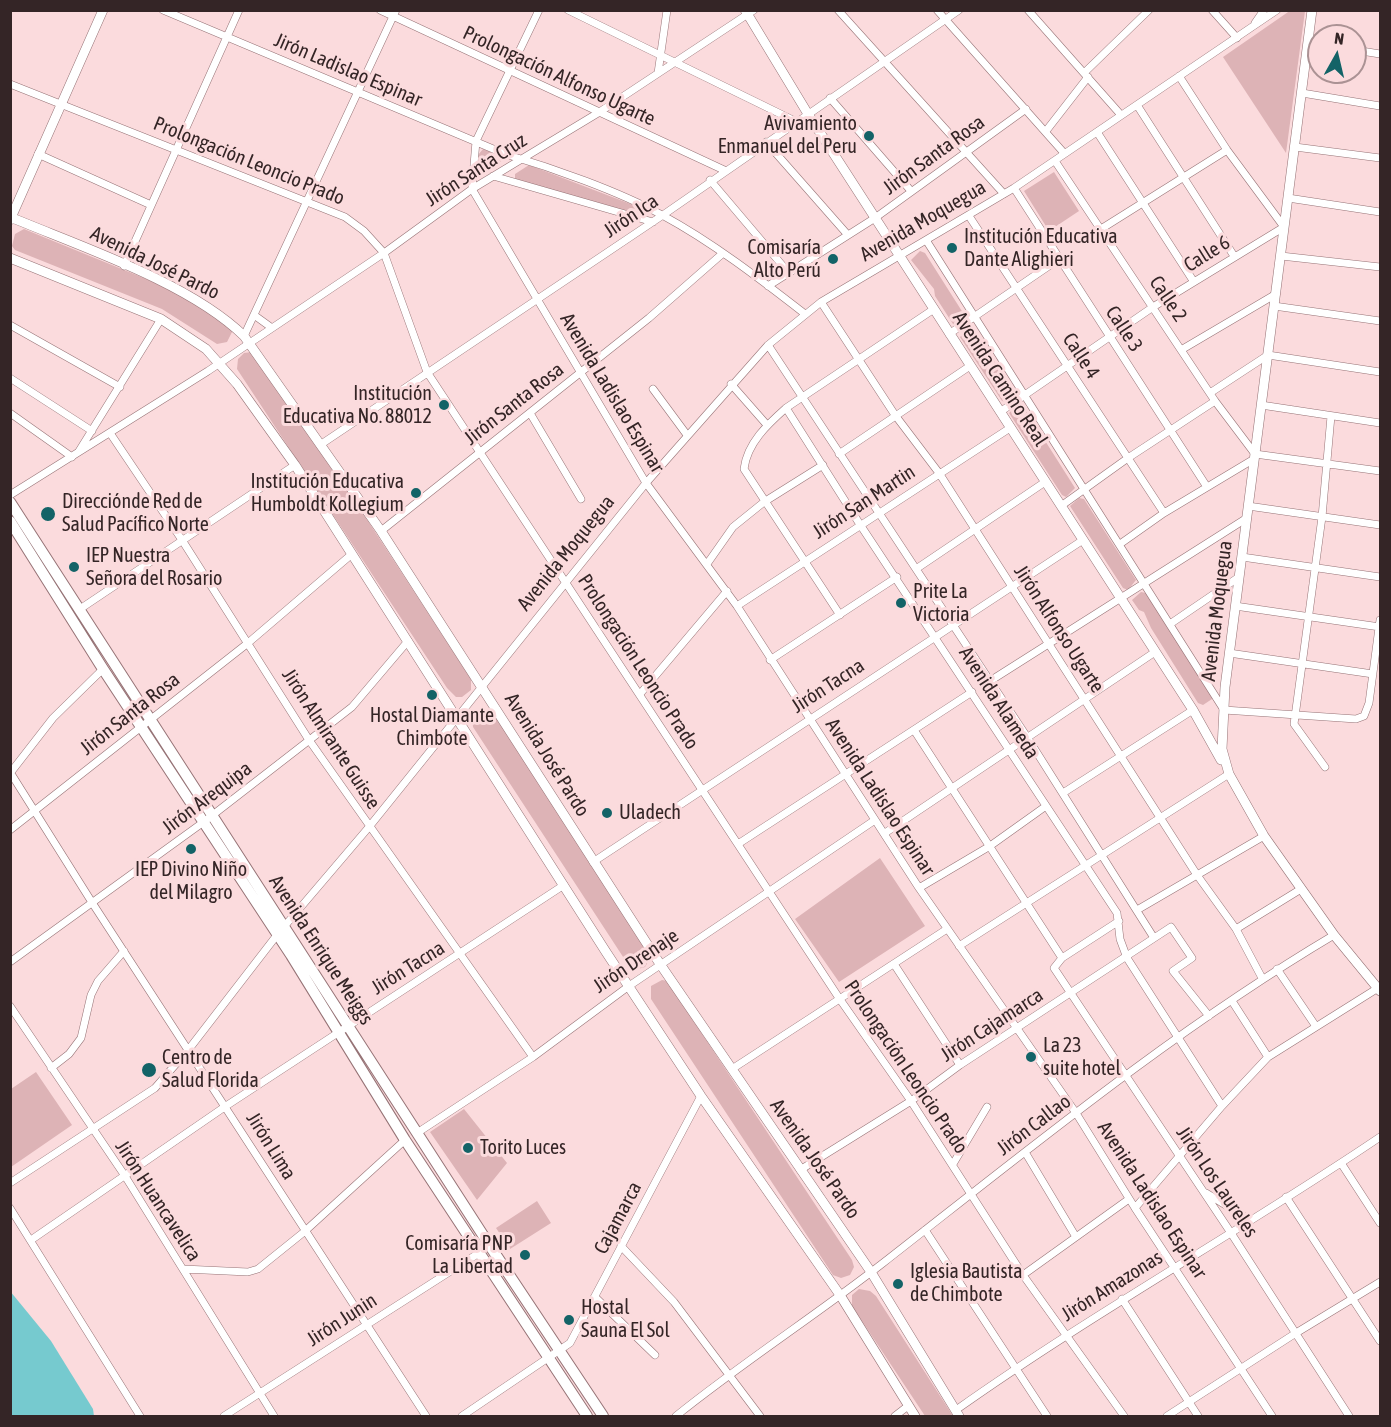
<!DOCTYPE html>
<html>
<head>
<meta charset="utf-8">
<style>
	body { margin:0 }
	#map { position:relative; width:1391px; height:1427px; overflow:hidden; background:#fbdbdd; font-family:"Asap Condensed",sans-serif }
	canvas { display:block }
	.frame { position:absolute; inset:0; border:12px solid #342526; pointer-events:none }
	.north { position:absolute; left:1307px; top:24px; width:60px; height:60px; box-sizing:border-box; background:#fbdbdd; border:2px solid #ab9294; border-radius:50%; rotate:8deg; font-size:16px; font-weight:700; line-height:24px; text-align:center; color:#342526 }
	.north::after { content:''; display:block; margin:auto; width:21px; height:27px; background:#136367; clip-path:polygon(50% 0,100% 100%,50% 72%,0 100%) }
</style>
</head>
<body>
<div id="map">
<canvas width="1391" height="1427"></canvas>
<div class="frame"></div>
<div class="north">N</div>
</div>
<script>
const ctx = document.querySelector('canvas').getContext('2d');
ctx.lineJoin = 'round';
function fillPath(path, color) { ctx.fillStyle = color; ctx.fill(path, 'evenodd'); }
function trace(path, color, width, dash) { ctx.strokeStyle = color; ctx.lineWidth = width; ctx.lineCap = dash ? 'butt' : 'round'; ctx.setLineDash(dash || []); ctx.stroke(path); }
function drawText(font, color, halo, rows, align = 'center') {
  ctx.font = font + ' "Asap Condensed",sans-serif'; ctx.lineWidth = 6; ctx.setLineDash([]); ctx.textBaseline = 'middle'; ctx.strokeStyle = halo; ctx.fillStyle = color; for (const [text, x, y, turn = 0] of rows) {
    ctx.save(); ctx.translate(x, y); ctx.rotate((+turn || 0) * Math.PI / 180); ctx.textAlign = isNaN(turn) ? turn : align; if (halo) ctx.strokeText(text, 0, 0); ctx.fillText(text, 0, 0); ctx.restore();
  }
}
fillPath(new Path2D(`
	M1291,10L1305,11L1286,153L1223,57Z
	M483,149L501,156L503,160L482,174L478,170V155Z
	M529,165L641,208L643,212L640,215L515,179V174Z
	M1054,172L1079,211L1049,231L1024,191Z
	M24,229L178,292L203,306L233,330L227,342L217,344L162,309L15,250L12,246L15,234Z
	M920,251L925,253L965,316L957,325L953,324L935,296L934,289L911,260Z
	M970,328L974,329L1015,393L1006,402L1002,401L960,337Z
	M252,352L349,492L471,679V690L462,697H456L447,688L237,369L238,359L244,353Z
	M1018,405L1023,406L1075,488L1066,497L1062,495L1009,413Z
	M1079,498L1084,499L1136,580L1128,590L1123,588L1070,506Z
	M1141,592L1146,593L1212,693V699L1203,705L1198,703L1151,628L1144,612L1139,610L1132,600Z
	M488,709L492,711L651,957L645,967L638,969L629,966L473,727L472,716L479,710Z
	M880,858L925,926L839,982L795,919Z
	M662,980L667,981L852,1260L854,1267L850,1275L841,1278L833,1275L651,999V986Z
	M36,1072L72,1125L11,1167V1089Z
	M464,1109L507,1163L477,1200L430,1132Z
	M537,1201L551,1223L510,1249L496,1228Z
	M859,1289L870,1291L876,1296L953,1416H925L852,1306V1295Z`), '#ddb3b6');
fillPath(new Path2D(`
	M10,1291L51,1341L93,1409L94,1416H11Z`), '#76cacf');
const minor = new Path2D(`
	M163,10L505,154C553,168 618,191 662,215C712,242 760,279 805,314
	M380,10L724,170
	M539,10L476,141L472,189L646,483L737,606L919,888L1076,1113L1135,1208L1272,1416
	M568,10L795,121
	M838,10L1004,194
	M937,10L1064,153
	M1028,10L1121,115
	M1212,10L1237,38
	M1255,23L1264,10
	M1308,43L1319,45
	M1355,50L1380,54
	M658,73L667,10
	M1084,73L1149,10
	M10,84L345,217L364,231L384,253L427,372L839,998L911,1101L1023,1275L1124,1416
	M1302,93L1380,106
	M830,98L911,191
	M1137,105L1234,256
	M1046,131L1088,77
	M1097,132L1194,282
	M766,142L847,234
	M1295,147L1380,158
	M38,154L151,205
	M1055,161L1215,401L1255,454L1380,471
	M493,176L653,222
	M710,180L788,272
	M1014,188L1207,487
	M1288,198L1380,212
	M969,216L1164,513
	M1101,229L1227,150
	M926,240L1224,710L1356,719L1364,716L1369,703L1380,620
	M1281,256L1380,267
	M124,266L239,10
	M768,286L875,218L1026,109
	M821,302L895,415L939,473L1197,875L1236,929L1262,978
	M1274,306L1380,321
	M934,309L786,408L859,523L1117,913L1120,939L1127,958L1222,1106
	M254,315L272,328
	M10,325L120,387
	M949,334L1059,259
	M244,336L396,10
	M768,345L1027,737L1154,938
	M1181,350L1276,294
	M10,378L92,431
	M731,384L767,425
	M653,389L687,435
	M1210,393L1268,355L1380,372
	M1261,405L1380,423
	M786,408C768,424 747,443 744,469L840,615
	M1000,412L1153,307L1284,227L1227,150L1179,76
	M10,413L72,457
	M530,413L581,499
	M110,433L182,540L309,740L533,1057
	M320,445L663,215L959,10
	M79,451L161,319
	M839,454L970,366
	M10,495L208,371L384,253L472,189L598,113L754,10
	M1061,506L1128,458L1215,401
	M1248,506L1380,525
	M381,531L649,318L722,254
	M1120,544L1164,513L1254,459
	M1242,557L1380,577
	M707,564L733,527L764,502L823,465
	M916,569L1045,482
	M737,606L1010,428
	M1235,606L1380,627
	M80,609L295,465
	M1170,624L1239,577
	M1229,653L1373,674
	M770,660L897,577
	M990,681L1247,518
	M640,694L727,591
	M914,730L1062,958
	M1325,767L1294,724L1322,517L1331,416
	M10,772L93,904L426,1416
	M11,772L53,718L103,669
	M1063,793L1193,710
	M10,830L248,643L352,554
	M885,833L1155,652
	M738,844L972,692
	M593,862L1083,540
	M919,888L990,846L1046,806
	M1137,910L1264,836
	M1119,921L1062,958L1054,968L1231,1233L1349,1416
	M1236,929L1301,889
	M959,946L1229,774
	M10,962L205,821L352,707L408,641
	M894,964L960,1065
	M1277,969L1315,1025
	M1232,1001L1268,1057
	M10,1006L125,1176L274,1416
	M51,1068L69,1054L81,1038L91,995L98,981L124,951
	M732,1069L947,929
	M417,1133L533,1057L629,986L875,820
	M1025,1152L1076,1237
	M1341,1163L1380,1223
	M953,1164L987,1107
	M800,1170L911,1101L960,1065L1171,927L1192,958L1173,971L1209,1016
	M10,1183L155,1088L189,1049L277,935L369,827L646,483L768,345L821,302L1014,188L1277,10
	M1206,1193L1250,1220
	M1286,1197L1380,1341
	M10,1208L140,1416
	M1135,1208L1222,1106L1268,1057L1378,988
	M925,1230L1047,1416
	M31,1240L226,1106L564,885
	M621,1246L674,1302L760,1416
	M183,1269L248,1272L258,1269L304,1232L405,1140
	M1023,1275L1129,1199
	M595,1297L655,1355
	M1122,1299L1198,1416
	M956,1410C1093,1313 1241,1231 1380,1137
	M224,1416L479,1253
	M462,1416L570,1343L701,1096
	M676,1416C743,1362 815,1316 883,1263C1029,1149 1174,1030 1334,935
	M895,1416L908,1406
	M1167,1416L1296,1333L1380,1282`);
const major = new Path2D(`
	M745,10L808,114L1193,710L1221,760
	M1312,10L1225,687L1222,749L1229,774L1264,836L1334,935L1380,991
	M10,217C82,247 190,283 244,336L381,531L660,964L871,1272L959,1416
	M10,220L103,10
	M10,258L161,319L206,349L237,384L295,465L606,952L701,1096L840,1295L915,1416`);
const highway = new Path2D(`
	M10,502L490,1246L603,1416
	M10,521L103,669L291,955L405,1140L587,1416`);
trace(minor, '#967376', 8);
trace(major, '#967376', 10);
trace(highway, '#967376', 12);
trace(minor, '#fff', 7);
trace(major, '#fff', 9);
trace(highway, '#fff', 10);
for (const [x, y, r, color] of [
	[869,136,6,"#136367"],
	[952,248,6,"#136367"],
	[833,259,6,"#136367"],
	[444,405,6,"#136367"],
	[416,493,6,"#136367"],
	[48,514,8,"#136367"],
	[74,567,6,"#136367"],
	[901,603,6,"#136367"],
	[432,695,6,"#136367"],
	[607,813,6,"#136367"],
	[191,849,6,"#136367"],
	[1031,1057,6,"#136367"],
	[149,1070,8,"#136367"],
	[468,1148,6,"#136367"],
	[525,1255,6,"#136367"],
	[898,1284,6,"#136367"],
	[569,1320,6,"#136367"]
]) { const dot = new Path2D(); dot.arc(x, y, r, 0, 2 * Math.PI); ctx.fillStyle = color; ctx.fill(dot); trace(dot, '#fbdbdd', 2); }
drawText('20px', '#342526', '#fbdbdd', [
	["Jirón Ladislao Espinar",348,70,23],
	["Prolongación Alfonso Ugarte",559,76,25],
	["Jirón Santa Rosa",934,155,-36],
	["Prolongación Leoncio Prado",249,161,22],
	["Jirón Santa Cruz",476,170,-33],
	["Jirón Ica",631,216,-34],
	["Avenida Moquegua",923,221,-30],
	["Calle 6",1207,254,-32],
	["Avenida José Pardo",155,263,26],
	["Calle 2",1168,299,56],
	["Calle 3",1124,329,57],
	["Calle 4",1081,356,57],
	["Avenida Camino Real",1000,379,57],
	["Avenida Ladislao Espinar",612,393,59],
	["Jirón Santa Rosa",514,404,-38],
	["Jirón San Martin",864,502,-33],
	["Avenida Moquegua",566,553,-51],
	["Avenida Moquegua",1217,611,-83],
	["Jirón Alfonso Ugarte",1059,629,57],
	["Prolongación Leoncio Prado",638,662,57],
	["Jirón Tacna",828,686,-33],
	["Avenida Alameda",999,703,57],
	["Jirón Santa Rosa",130,714,-38],
	["Jirón Almirante Guisse",331,739,57],
	["Avenida José Pardo",547,755,58],
	["Avenida Ladislao Espinar",880,797,57],
	["Jirón Arequipa",207,798,-37],
	["Avenida Enrique Meiggs",321,950,57],
	["Jirón Drenaje",636,961,-34],
	["Jirón Tacna",408,968,-32],
	["Jirón Cajamarca",992,1025,-33],
	["Prolongación Leoncio Prado",906,1067,56],
	["Jirón Callao",1034,1125,-37],
	["Jirón Lima",271,1146,58],
	["Avenida José Pardo",815,1159,55],
	["Jirón Los Laureles",1217,1182,56],
	["Avenida Ladislao Espinar",1152,1200,57],
	["Jirón Huancavelica",158,1201,57],
	["Cajamarca",618,1218,-62],
	["Jirón Amazonas",1112,1286,-32],
	["Jirón Junin",342,1320,-33]
]);
drawText('20px', '#342526', '#fbdbdd', [
	["Avivamiento",857,124,"right"],
	["Enmanuel del Peru",857,147,"right"],
	["Institución Educativa",964,237],
	["Dante Alighieri",964,260],
	["Comisaría",821,248,"right"],
	["Alto Perú",821,271,"right"],
	["Institución",432,394,"right"],
	["Educativa No. 88012",432,417,"right"],
	["Institución Educativa",404,482,"right"],
	["Humboldt Kollegium",404,505,"right"],
	["Direcciónde Red de",62,502],
	["Salud Pacífico Norte",62,525],
	["IEP Nuestra",86,556],
	["Señora del Rosario",86,579],
	["Prite La",913,592],
	["Victoria",913,615],
	["Hostal Diamante",432,716,"center"],
	["Chimbote",432,739,"center"],
	["Uladech",619,813],
	["IEP Divino Niño",191,870,"center"],
	["del Milagro",191,893,"center"],
	["La 23",1043,1046],
	["suite hotel",1043,1069],
	["Centro de",162,1058],
	["Salud Florida",162,1081],
	["Torito Luces",480,1148],
	["Comisaría PNP",513,1244,"right"],
	["La Libertad",513,1267,"right"],
	["Iglesia Bautista",910,1272],
	["de Chimbote",910,1295],
	["Hostal",581,1308],
	["Sauna El Sol",581,1331]
], 'left');
</script>
</body>
</html>
